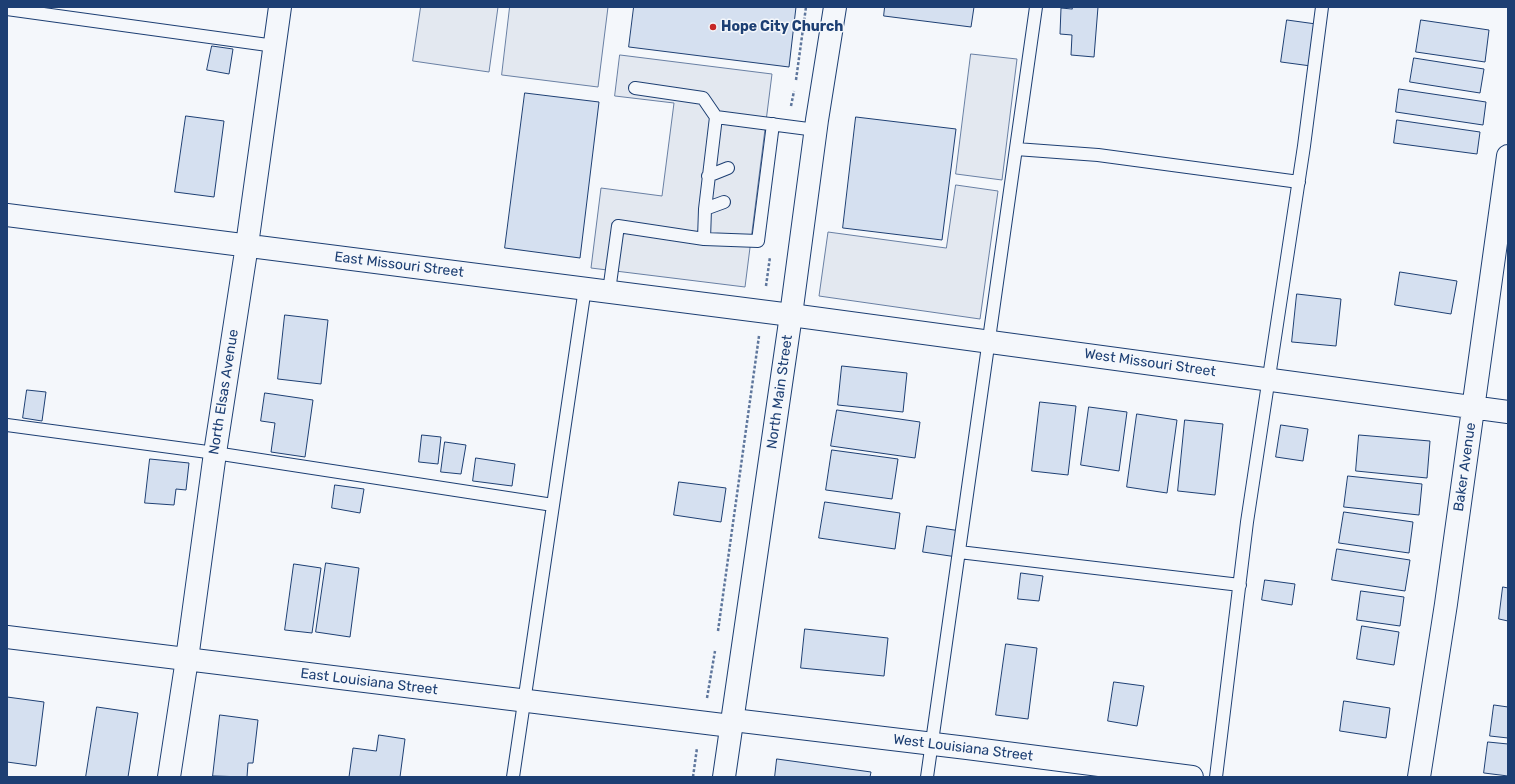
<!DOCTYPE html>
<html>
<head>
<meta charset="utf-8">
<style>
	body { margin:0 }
	#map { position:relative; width:1515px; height:784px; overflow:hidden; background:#f4f7fb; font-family:Rubik,sans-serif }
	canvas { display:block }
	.frame { position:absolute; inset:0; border:8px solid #1d3f73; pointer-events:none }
</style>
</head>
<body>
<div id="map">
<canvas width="1515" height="784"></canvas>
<div class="frame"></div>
</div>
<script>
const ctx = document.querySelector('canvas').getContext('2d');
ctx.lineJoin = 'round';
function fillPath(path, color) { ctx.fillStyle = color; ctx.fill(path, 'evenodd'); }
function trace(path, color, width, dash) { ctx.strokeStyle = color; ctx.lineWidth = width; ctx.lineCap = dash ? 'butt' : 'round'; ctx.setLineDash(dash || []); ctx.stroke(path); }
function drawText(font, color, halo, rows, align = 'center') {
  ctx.font = font + ' Rubik,sans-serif'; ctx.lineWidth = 3; ctx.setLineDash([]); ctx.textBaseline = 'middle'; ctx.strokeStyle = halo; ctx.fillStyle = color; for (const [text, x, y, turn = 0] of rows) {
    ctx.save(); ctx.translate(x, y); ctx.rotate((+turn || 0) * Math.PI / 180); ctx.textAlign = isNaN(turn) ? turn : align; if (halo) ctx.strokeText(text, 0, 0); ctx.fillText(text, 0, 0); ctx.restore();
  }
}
const parking = new Path2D(`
	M421,7H498L489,72L413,61Z
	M510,7H608L598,87L502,75Z
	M971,54L1017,59L1002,180L956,174Z
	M620,55L772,74L745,287L591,268L601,188L662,196L674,103L615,96Z
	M956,185L998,191L980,319L819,296L828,232L946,248Z`);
fillPath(parking, '#e3e8f0');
trace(parking, '#687fa3', 1);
const building = new Path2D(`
	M634,7H796L789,67L629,47Z
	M885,7H974L971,27L884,16Z
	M1072,7H1098L1094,57L1071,55L1072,35L1060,34L1061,8L1072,9Z
	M1287,20L1316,24L1311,66L1281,62Z
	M1421,20L1489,30L1485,62L1416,52Z
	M212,46L233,49L229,74L207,70Z
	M1414,58L1484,69L1480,93L1410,82Z
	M1399,89L1486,102L1483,125L1396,112Z
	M525,93L599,102L580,258L505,248Z
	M186,116L224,121L214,197L175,192Z
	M856,117L956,129L942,240L843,228Z
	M1397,120L1480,132L1477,154L1394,143Z
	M1400,272L1457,281L1451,314L1395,305Z
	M1297,294L1341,299L1336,346L1292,342Z
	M285,315L328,320L321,384L278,379Z
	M842,366L907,373L903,412L838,405Z
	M27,390L46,392L42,421L23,418Z
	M265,393L313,400L305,457L271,452L275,423L261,421Z
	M1040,402L1076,406L1068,475L1032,471Z
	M1089,407L1127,412L1119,471L1081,465Z
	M837,410L920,422L915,458L831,446Z
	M1137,414L1177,420L1167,493L1127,487Z
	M1185,420L1223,424L1215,495L1178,491Z
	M1281,425L1308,429L1303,461L1276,457Z
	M422,435L441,437L438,464L419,462Z
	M1359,435L1430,441L1427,478L1356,471Z
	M445,442L466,445L461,474L441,472Z
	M832,450L898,459L892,499L826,490Z
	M476,458L515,464L512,486L473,481Z
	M150,459L189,463L186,490L176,489L174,505L145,503Z
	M1348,476L1422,484L1419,515L1344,507Z
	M679,482L726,488L721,522L674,515Z
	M335,485L364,489L360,513L332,508Z
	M825,502L900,513L895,549L819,538Z
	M1344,512L1413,522L1409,553L1339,543Z
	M927,526L961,531L957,557L923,552Z
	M1337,549L1410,560L1405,591L1332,580Z
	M326,563L359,568L350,637L316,632Z
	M294,564L321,568L312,633L285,630Z
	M1021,573L1043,576L1039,601L1018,599Z
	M1265,580L1295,584L1292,605L1262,600Z
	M1503,587L1508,588V621L1499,619Z
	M1361,591L1404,597L1400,626L1357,620Z
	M1362,626L1399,632L1394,665L1357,659Z
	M805,629L888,638L884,676L801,668Z
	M1006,644L1037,648L1028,719L996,715Z
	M1114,682L1144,686L1137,726L1108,721Z
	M7,697L44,702L36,766L7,762Z
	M1344,701L1390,708L1386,738L1340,731Z
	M1494,705L1508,707V738L1490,736Z
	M97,707L138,713L128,777H86Z
	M220,715L258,720L253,763H248L247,777L213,776Z
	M379,735L405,739L400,777H349L353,748L376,751Z
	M1488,742L1508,744V776L1484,773Z
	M777,759L871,772L870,777H775Z`);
fillPath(building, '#d5e0f0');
trace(building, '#1d3f73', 1);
const service = new Path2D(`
	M7,9L275,46
	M635,88L703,98L716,117L816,130
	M1016,149L1098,155L1299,182
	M708,176L728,168
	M705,209L724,202
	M704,239L705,209L716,117
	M609,291L618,226L704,239L758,241L773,124
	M7,425L215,453L553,505
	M959,552L1240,585
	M513,777L585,288
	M927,777L1036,7
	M1216,777L1247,522L1304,146L1322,7`);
const minor = new Path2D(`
	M7,215L791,315L1508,412
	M7,637L731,726
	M733,720L967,748L1192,777
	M169,777L187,659L215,453L247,245L280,7
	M1419,777L1446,604L1508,156`);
const tertiary = new Path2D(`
	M724,777L791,315L817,120L835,7`);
trace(service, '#1d3f73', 14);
trace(minor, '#1d3f73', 24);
trace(tertiary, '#1d3f73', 24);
trace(new Path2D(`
	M796,80L806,7
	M791,106L794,91
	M766,286L770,257
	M718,631L759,336
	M707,698L715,651
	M693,777L697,748`), '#5e769c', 2.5, [3, 2]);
trace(service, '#f4f7fb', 12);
trace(minor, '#f4f7fb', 22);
trace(tertiary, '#f4f7fb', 22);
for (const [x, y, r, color] of [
	[713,27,4,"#c62828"]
]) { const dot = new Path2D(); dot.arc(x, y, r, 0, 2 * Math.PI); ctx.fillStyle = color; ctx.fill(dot); trace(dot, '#f4f7fb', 1.5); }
drawText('bold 14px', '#1d3f73', '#f4f7fb', [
	["Hope City Church",721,27]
], 'left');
drawText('14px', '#1d3f73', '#f4f7fb', [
	["East Missouri Street",399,265,7],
	["West Missouri Street",1150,363,8],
	["North Elsas Avenue",224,392,-81],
	["North Main Street",780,392,-82],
	["Baker Avenue",1465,467,-82],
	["East Louisiana Street",369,682,7],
	["West Louisiana Street",963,748,7]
]);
</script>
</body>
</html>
